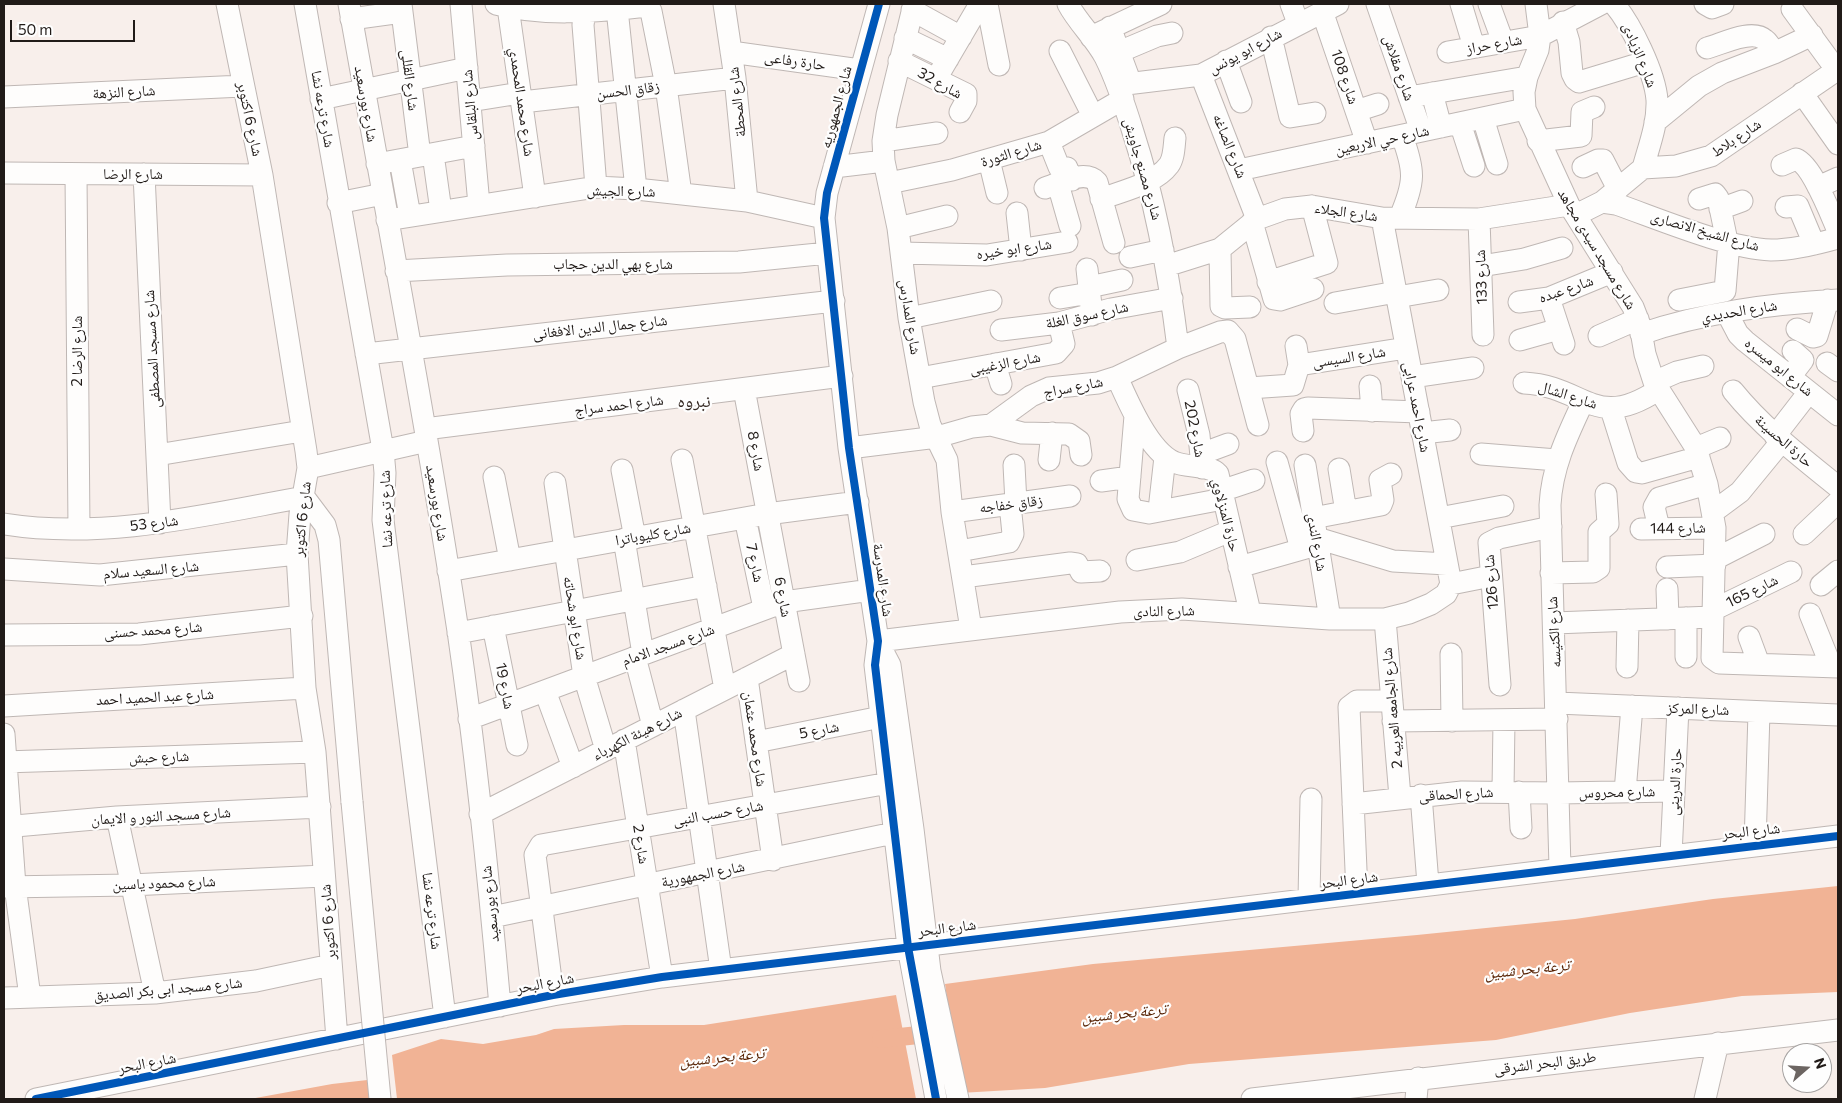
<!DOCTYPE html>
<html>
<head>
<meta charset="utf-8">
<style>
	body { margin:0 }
	#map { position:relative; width:1842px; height:1103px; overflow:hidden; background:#f8efeb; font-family:Commissioner,sans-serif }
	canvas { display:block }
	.frame { position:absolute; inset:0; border:5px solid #211b18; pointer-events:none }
	.north { position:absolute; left:1782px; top:1043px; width:50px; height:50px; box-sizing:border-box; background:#fefefe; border:1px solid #a6a3a2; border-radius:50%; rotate:71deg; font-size:14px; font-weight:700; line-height:20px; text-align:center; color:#211b18 }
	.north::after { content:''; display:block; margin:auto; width:18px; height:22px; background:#6c6562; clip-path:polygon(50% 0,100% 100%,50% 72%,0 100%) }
	.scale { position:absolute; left:10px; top:20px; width:125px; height:22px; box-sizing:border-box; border:2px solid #211b18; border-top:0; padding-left:6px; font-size:15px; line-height:18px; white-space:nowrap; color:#211b18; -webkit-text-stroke:4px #fefefe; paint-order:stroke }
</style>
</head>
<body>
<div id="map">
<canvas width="1842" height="1103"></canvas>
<div class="frame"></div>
<div class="north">N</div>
<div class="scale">50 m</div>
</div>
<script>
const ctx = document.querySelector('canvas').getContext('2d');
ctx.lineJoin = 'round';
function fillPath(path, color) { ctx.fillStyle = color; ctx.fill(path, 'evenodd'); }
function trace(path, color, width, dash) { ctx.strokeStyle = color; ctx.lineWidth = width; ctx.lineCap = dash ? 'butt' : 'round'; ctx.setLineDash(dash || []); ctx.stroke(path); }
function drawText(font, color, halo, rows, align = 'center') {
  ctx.font = font + ' Commissioner,"Noto Naskh Arabic",sans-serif'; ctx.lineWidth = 4.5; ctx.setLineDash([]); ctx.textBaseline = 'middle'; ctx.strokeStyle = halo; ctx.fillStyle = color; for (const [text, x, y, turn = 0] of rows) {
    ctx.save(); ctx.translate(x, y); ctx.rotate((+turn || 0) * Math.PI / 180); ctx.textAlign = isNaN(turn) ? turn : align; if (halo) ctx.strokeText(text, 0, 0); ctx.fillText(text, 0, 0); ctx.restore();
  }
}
fillPath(new Path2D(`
	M1838,886V992L1742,996L1630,1013L1496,1040L1189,1064L1045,1088L960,1093L945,984L1093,964L1417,935L1575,919L1713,899Z
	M896,995L916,1099H397L392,1055L441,1039L483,1044L536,1035L554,1029L624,1025H704Z
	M385,1078L387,1099H250L332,1084Z`), '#f1b395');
trace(new Path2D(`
	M881,1039L937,1033`), '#f1b395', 18);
const minor = new Path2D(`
	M227,4L262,175L306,451L308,468L300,514L297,554L305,688L315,752L337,1039
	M305,4L383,450L385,473L383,520L445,1017
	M349,4C386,213 426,421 458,631C476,755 489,881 500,1006
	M401,4L420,156
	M461,4L479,205
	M496,4C543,16 590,12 638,7H644L651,11L666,86L681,194
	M586,4L583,25L596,187
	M724,4L735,78L747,201
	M879,4L827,193L824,218L849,448L878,641L875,665L908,947L936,1099
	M914,4L887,115L883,141L884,161L898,228L909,318L924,402L930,425L947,460L952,512L971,629
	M987,4L999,65
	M1068,4C1078,23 1095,38 1105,57C1117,81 1125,106 1133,132C1156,203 1169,274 1178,348
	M1291,4L1298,23
	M1377,4L1421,131
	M1461,4L1474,47
	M1489,4L1503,42
	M1536,4L1540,36L1538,50L1527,77L1524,92L1525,109L1569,205L1633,307L1640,325L1645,354L1654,382L1696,448L1707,484L1715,528L1712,658L1719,663L1838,667
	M1614,4C1631,24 1655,73 1657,100C1658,123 1649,146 1643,168
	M1705,4L1712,8L1723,4
	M508,7L535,197
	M617,9L636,189
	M1792,9L1838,72
	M912,10L961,37
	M1322,11L1367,143
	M351,19L402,12
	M1563,22L1569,42L1572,73L1575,79L1579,82L1645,62
	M1110,27L1130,81
	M1091,37L1161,4
	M1271,37L1290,117L1315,113
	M905,38L948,59
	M1707,48C1722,44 1752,28 1765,40C1769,43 1772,49 1774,53
	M1060,51L1093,116
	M731,52L860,70
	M1119,52L1157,36L1172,33
	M1448,52L1540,36L1601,4
	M899,61L966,94V101L960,112
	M1226,61L1241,102
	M1201,75L1257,219
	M936,79L980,4
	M1118,85L1201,75L1338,4
	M1432,93L1441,127
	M1802,93L1838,144
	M4,97L243,86
	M1409,97L1527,77
	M321,99L467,68
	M470,101L520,93
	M522,102L735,78
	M1356,111L1378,104
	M1483,118L1497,164
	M1655,122L1699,86L1722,73L1774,53L1812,35
	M1460,123L1474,166
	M883,141L937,133
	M1538,141L1581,136L1582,112L1594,107
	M1049,142L1059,167L1067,168L1072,180
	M433,154L441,211
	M400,160L410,216
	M989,160L997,193
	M377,164L474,146
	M1782,165L1796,159C1812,165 1831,215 1838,231
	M834,167L884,161
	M1583,167L1598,160H1603L1618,189
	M1239,170L1525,109
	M4,173L262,175
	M76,174L79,529
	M144,174L160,523
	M889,183L952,170L1049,142L1123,99
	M1058,184L1070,226
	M1818,187L1838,178
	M1045,188C1060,183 1085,169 1097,182L1114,243
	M1101,199C1122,191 1155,184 1169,165C1174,158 1174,147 1175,138
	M1699,199L1715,194L1718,198L1727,241
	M1602,202L1616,204C1659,219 1727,248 1771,250C1793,250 1817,244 1838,238
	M338,203L383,194
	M1786,207L1798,206L1814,244
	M1720,209L1742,201
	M1017,213L1021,250
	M1576,215L1602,202L1643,168L1676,166L1711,156L1837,70
	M1400,217C1415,182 1415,171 1402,136
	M1479,219L1483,335
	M387,220L596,187L636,189L747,201L824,218
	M1252,222L1274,299L1280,300L1313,289
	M898,228L947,216
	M1220,249L1221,306L1225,308L1250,307
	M901,253L987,255L1067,242
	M1130,257L1163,250
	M1166,266L1220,249L1257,219L1285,209L1312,206L1382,218L1479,219L1569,205
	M1481,266L1524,259L1562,248
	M1087,269L1092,315
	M396,271L507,265L739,262L828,253
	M1268,282L1327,263L1312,206
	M1089,287L1122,280
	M1397,297L1438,290
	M1060,298L1090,293
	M1549,298L1564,344
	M1679,300L1725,291L1729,242
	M1519,302L1549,298L1612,272
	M1335,303L1396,292
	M1727,313L1738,334L1745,341L1838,415
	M909,318L991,301
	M1797,329L1813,337L1817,336L1828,300
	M1001,330L1059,323L1111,309L1172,298
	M1641,334C1704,312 1772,304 1838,300
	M1599,336L1638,319
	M1520,340L1559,329
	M1296,346L1299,365
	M366,354L834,301
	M1827,363L1838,371
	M995,364L1001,384
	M1117,377C1128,402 1149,451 1174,462C1186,468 1209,464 1218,474L1250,612
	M1412,377L1473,368
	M1790,377L1803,360L1793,351
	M920,378L1056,353L1064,344L1059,323
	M1654,382L1677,372L1703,366
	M1524,383C1585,386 1594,432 1658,390
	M1370,386L1372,411
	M1249,388L1293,385L1299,365L1406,348
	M744,389L799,681
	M1188,390L1199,435L1202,468
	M1733,391C1763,428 1801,457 1838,487
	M1611,409L1628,463L1636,472L1642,473L1699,457
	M1135,416L1128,499L1133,510L1149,513L1223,499
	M991,425L1022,433L1069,434L1079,441L1081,455
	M425,429L842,376
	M1303,431L1301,414L1304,409L1308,408L1419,412
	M1422,433L1450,430
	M1775,436L1809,392
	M849,448L937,437L972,427L991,425L1031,396L1049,388L1098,383L1117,377L1178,348L1220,332L1228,331L1235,339L1258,425
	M1696,448L1720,438
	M1201,454L1228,444
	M1481,454L1557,460
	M157,455L302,431
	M682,460L725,689
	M1049,460L1052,433
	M1277,462L1301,549
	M1014,465L1016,503
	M1305,465L1330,619
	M308,468L427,441
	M1339,469L1346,512
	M622,470L635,538
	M494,477L510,560
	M1101,481L1130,477
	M555,483L584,676L606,750
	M1221,491L1254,480
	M1159,510L1165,457
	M952,512L1070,496
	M1713,512L1740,492L1781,442
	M745,518L764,608
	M1313,518L1381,505L1383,500L1380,480L1391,474
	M1439,518L1503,506
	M4,524C104,540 205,515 304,497L325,525L329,540L352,802
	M1659,528L1654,507L1659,498L1707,484
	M1641,529L1715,528
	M1804,534L1838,502
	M1317,538L1393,561L1447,564
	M624,539L643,654
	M959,551L1009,542L1013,534L1010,504
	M1715,559L1764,534
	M1137,560L1180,552L1230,531
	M1239,567L1313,546
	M1667,567L1715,565
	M4,569L100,575L297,554
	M448,571L767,514L858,502
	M1551,573L1593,572L1599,568V532L1608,524L1606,494
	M963,577L1070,563L1077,564L1081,572L1100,571
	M1451,584L1491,576
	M1821,585L1838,571
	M1667,589L1668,619
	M1713,610L1791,572
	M1810,614L1831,666
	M1385,619L1400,797
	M1554,623L1713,617
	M493,626L517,745
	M458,633L706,586
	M4,635L139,634L302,616
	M1749,637L1759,664
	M878,641L1120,612L1182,609L1330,619H1385L1409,613L1431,604L1446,594L1451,584L1382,218
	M879,644L890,665L913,829L930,971L958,1099
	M1451,654L1452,721
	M635,657L653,726
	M1686,657V618
	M1627,667L1628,620
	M747,678L773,860
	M1500,685L1489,543L1499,538L1551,527
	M545,691L573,767
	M1557,703L1838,715
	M4,706L305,688
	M684,710L721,970
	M469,719L784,602L871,590
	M1393,721L1557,719
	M4,734L15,886L30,997
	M624,740L662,977
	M756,742L881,717
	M4,762L315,752
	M1503,791L1504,720
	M1519,792L1521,828
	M1625,792L1632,706
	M1421,795L1428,884
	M1353,804L1462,792L1559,793L1674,791
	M480,814L794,654
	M117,817L155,993
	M4,827L117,817L320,807
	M1755,845L1759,712
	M1671,855L1678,708
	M1560,868L1550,505C1552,467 1567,436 1583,402
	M4,887L130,885L324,876
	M1357,893L1349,707L1357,701H1392
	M1309,899L1311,799
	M492,917L908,830
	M553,995L535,855L541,845L889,783
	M4,998L155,993L256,981L331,965
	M36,1099L553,995L662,977L1838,836
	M1252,1099L1838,1030
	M1416,1099L1418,1078
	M1705,1099L1718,1043`);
trace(minor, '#bfb7b4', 23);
trace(minor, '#fefdfc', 21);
const minorBridge = new Path2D(`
	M352,802L380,1099`);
trace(minorBridge, '#bfb7b4', 23, []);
trace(minorBridge, '#fefdfc', 21);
trace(new Path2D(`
	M879,4L827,193L824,218L849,448L878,641L875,665L908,947L936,1099
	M36,1099L553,995L662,977L1838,836`), '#0057b8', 8);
drawText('15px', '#211b18', '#fefefe', [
	["شارع حراز",1494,44,-10],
	["شارع ابو يونس",1245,51,-28],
	["شارع الزيادى",1640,55,68],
	["حارة رفاعى",795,61,8],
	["شارع مقلاش",1399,68,71],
	["شارع 108",1345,77,71],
	["شارع القللى",410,80,83],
	["شارع 32",940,83,29],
	["زقاق الحسن",628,90,-7],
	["شارع النزهة",124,92,-3],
	["شارع محمد المحمدي",522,102,82],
	["شارع المحطة",737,102,-96],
	["شارع بورسعيد",366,104,80],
	["شارع البلقاس",470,105,-95],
	["شارع الجمهوريه",836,107,-75],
	["شارع ترعه نشا",323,109,80],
	["شارع 6 اكتوبر",250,119,78],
	["شارع بلاط",1736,138,-34],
	["شارع حي الاربعين",1382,140,-12],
	["شارع الصاغه",1230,146,68],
	["شارع الثورة",1011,153,-17],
	["شارع مصنع جاويش",1143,169,74],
	["شارع الرضا",133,174],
	["شارع الجيش",621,191,1],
	["شارع الجلاء",1346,212,8],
	["شارع الشيخ الانصارى",1705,231,16],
	["شارع ابو خيره",1014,249,-8],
	["شارع مسجد سيدى مجاهد",1597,249,59],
	["شارع بهي الدين حجاب",613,264],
	["شارع 133",1481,277,-92],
	["شارع عبده",1566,289,-19],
	["شارع الحديدي",1739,311,-9],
	["شارع سوق الغلة",1087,315,-12],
	["شارع المدارس",910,317,81],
	["شارع جمال الدين الافغانى",600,327,-6],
	["شارع مسجد المصطفى",152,349,-93],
	["شارع الرضا 2",77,351,-90],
	["شارع السيسى",1349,357,-9],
	["شارع الزغيبى",1005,363,-10],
	["شارع ابو ميسره",1779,367,39],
	["شارع سراج",1073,387,-11],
	["شارع الشال",1568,395,18],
	["شارع احمد سراج",619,405,-7],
	["شارع احمد عرابى",1417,407,79],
	["شارع 202",1195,429,79],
	["حارة الحسينة",1784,441,41],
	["شارع 8",756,451,80],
	["شارع بورسعيد",437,503,81],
	["زقاق خفاجه",1011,504,-7],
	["شارع ترعه نشا",386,509,-92],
	["حارة المنزلاوي",1226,515,76],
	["شارع 6 اكتوبر",302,519,-84],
	["شارع 53",154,523,-7],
	["شارع 144",1678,528,-1],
	["شارع كليوباترا",653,534,-10],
	["شارع الندى",1317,542,80],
	["شارع 7",755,563,78],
	["شارع السعيد سلام",151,570,-5],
	["شارع المدرسة",883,580,82],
	["شارع 126",1491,582,-95],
	["شارع 165",1752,591,-26],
	["شارع 6",783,597,79],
	["شارع النادى",1164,611,-1],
	["شارع ابو شحاته",575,618,81],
	["شارع محمد حسنى",153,630,-4],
	["شارع الكنيسه",1554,632,-93],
	["شارع مسجد الامام",668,645,-20],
	["شارع 19",505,686,79],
	["شارع عبد الحميد احمد",155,697,-3],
	["شارع الجامعه العربيه 2",1392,708,-95],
	["شارع المركز",1698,709,2],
	["شارع 5",819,730,-11],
	["شارع هيئة الكهرباء",637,734,-27],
	["شارع محمد عثمان",755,739,82],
	["شارع حبش",159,757,-2],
	["حارة الدرينى",1675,782,-87],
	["شارع محروس",1617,792,-1],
	["شارع الحماقى",1456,794,-3],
	["شارع حسب النبى",718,813,-10],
	["شارع مسجد النور و الايمان",161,816,-3],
	["شارع البحر",1751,831,-6],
	["شارع 2",641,844,81],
	["شارع الجمهورية",703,874,-11],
	["شارع البحر",1349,880,-7],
	["شارع محمود ياسين",164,883,-2],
	["شارع بورسعيد",490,904,-96],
	["شارع ترعه نشا",432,911,83],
	["شارع 6 اكتوبر",328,922,-94],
	["شارع البحر",947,928,-7],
	["شارع البحر",545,983,-11],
	["شارع مسجد ابى بكر الصديق",168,989,-5],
	["شارع البحر",147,1063,-11],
	["طريق البحر الشرقى",1545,1063,-7]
]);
drawText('italic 16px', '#562102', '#fefefe', [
	["ترعة بحر شبين",1527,969,-6],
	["ترعة بحر شبين",1124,1013,-6],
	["ترعة بحر شبين",722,1057,-6]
]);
drawText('18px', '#362a24', '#fefefe', [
	["نبروه",694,401]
]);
</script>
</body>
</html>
